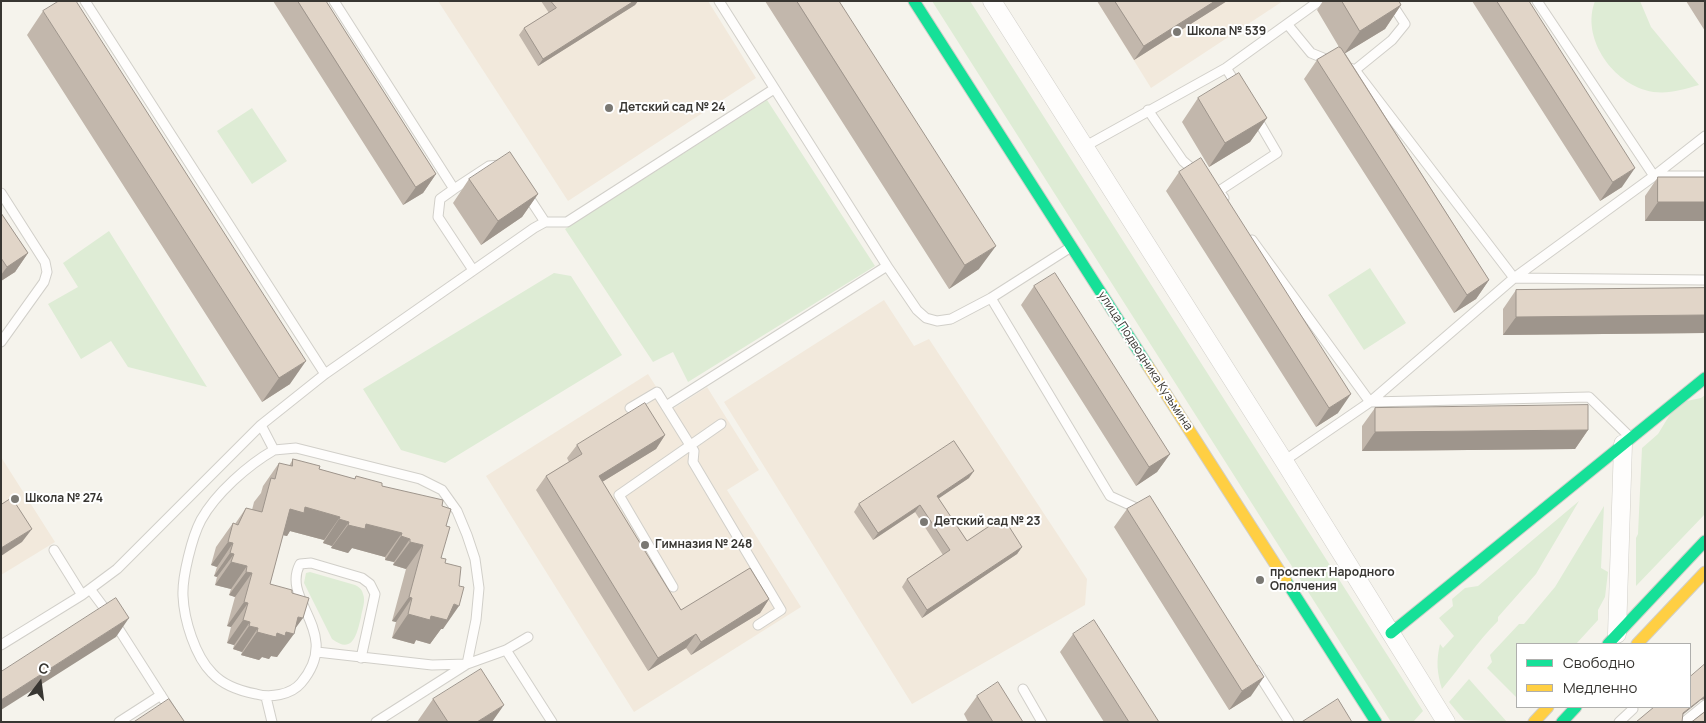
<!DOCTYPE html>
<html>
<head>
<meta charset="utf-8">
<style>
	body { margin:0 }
	#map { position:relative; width:1706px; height:723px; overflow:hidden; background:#f5f3ec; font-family:Manrope,sans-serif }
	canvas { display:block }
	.frame { position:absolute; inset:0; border:2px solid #383632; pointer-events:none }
	.legend { position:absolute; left:1516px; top:643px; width:175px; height:65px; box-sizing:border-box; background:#fff; border:1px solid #afafad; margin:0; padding:6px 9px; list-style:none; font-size:15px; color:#383632 }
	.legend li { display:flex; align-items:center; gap:10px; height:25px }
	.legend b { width:25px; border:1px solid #afafad }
	.north { position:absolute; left:15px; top:658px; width:50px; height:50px; -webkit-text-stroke:4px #fff; paint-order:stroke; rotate:15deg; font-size:14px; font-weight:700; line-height:20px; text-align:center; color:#383632 }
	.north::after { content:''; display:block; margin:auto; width:18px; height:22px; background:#383632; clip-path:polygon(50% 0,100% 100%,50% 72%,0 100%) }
</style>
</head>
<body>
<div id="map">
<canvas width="1706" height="723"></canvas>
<div class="frame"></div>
<ul class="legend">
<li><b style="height:6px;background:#16e098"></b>Свободно</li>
<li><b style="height:6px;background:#ffcf43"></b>Медленно</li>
</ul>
<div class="north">С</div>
</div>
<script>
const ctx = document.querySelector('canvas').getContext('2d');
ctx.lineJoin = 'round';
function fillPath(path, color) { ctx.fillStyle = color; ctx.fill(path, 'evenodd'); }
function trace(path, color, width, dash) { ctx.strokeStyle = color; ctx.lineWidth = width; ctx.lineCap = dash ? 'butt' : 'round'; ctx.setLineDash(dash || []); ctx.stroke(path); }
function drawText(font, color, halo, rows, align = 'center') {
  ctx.font = font + ' Manrope,sans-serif'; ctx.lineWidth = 4; ctx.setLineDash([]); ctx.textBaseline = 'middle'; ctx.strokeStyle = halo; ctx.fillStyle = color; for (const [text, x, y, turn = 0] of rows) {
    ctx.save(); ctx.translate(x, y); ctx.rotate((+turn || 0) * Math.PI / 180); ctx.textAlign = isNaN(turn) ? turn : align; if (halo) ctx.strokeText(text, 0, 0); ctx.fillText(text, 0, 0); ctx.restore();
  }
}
fillPath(new Path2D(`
	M438,1H708L756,78L568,201Z
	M1097,1H1283L1151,88Z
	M884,300L914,346L929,339L1087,579L1085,605L912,704L724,402Z
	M648,374L671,410L707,387L759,470L727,490L801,607L634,712L486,476Z
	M1,457L55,542L1,575Z`), '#f2e9dc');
fillPath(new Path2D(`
	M932,1H970L1423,711L1413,722H1391Z
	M1595,1H1640L1651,27L1699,85C1681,90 1664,96 1645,90C1611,80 1581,37 1595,1Z
	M767,100L875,266L688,382L673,352L653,362L565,229Z
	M252,108L287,161L252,184L217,131Z
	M109,231L207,387L128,367L111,341L81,359L48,304L78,287L63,263Z
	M1370,268L1406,323L1364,350L1328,295Z
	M554,273L571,276L622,355L445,463L401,450L363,389Z
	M1705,395V514L1636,586V538L1638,534L1642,448L1658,434L1677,403L1701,398Z
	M1579,501L1536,574L1498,617V621C1477,642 1461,666 1442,689C1437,673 1436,661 1440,644L1443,648L1454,636L1439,618L1453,606L1452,599L1465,588L1478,586Z
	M1604,506L1601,568L1608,572L1605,597L1598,610V620L1576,644H1517V698L1487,668L1492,662L1490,655L1519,624H1524L1555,587Z
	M310,572L355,585C359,587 362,589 363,594C366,601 362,610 361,617C357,634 353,655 332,639L304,583L306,573Z
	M1469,679L1507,722L1464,720L1449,702Z`), '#deecd5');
const lane = new Path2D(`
	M85,1L325,374
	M334,1L454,189L440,199L438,217L473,270
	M719,1L887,266L917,310L926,318L937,321L951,319L991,298L1071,247
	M1537,1L1654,176H1705
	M1288,25L1311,53L1333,62
	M1226,68L1238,87
	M1350,68L1355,70L1514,278L1705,280
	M1355,70L1392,40L1405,24L1390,1
	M1148,110L1183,161L1197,173
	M1084,147L1226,68L1319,1
	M454,189L489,166L500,165
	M1,193L45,262L47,272L44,282L1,342
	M526,193L545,222
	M1224,198L1219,191L1277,153L1256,117
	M1252,240L1370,402L1589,397L1631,438
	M991,298L1110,496L1143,511
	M666,406L887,266
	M630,408L657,392L690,445L694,451L693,462L781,610L758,625
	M261,425L274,450L296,448L420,479L442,490L457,511L467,535L475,559L479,588L476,620L467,664L432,665L317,652
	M274,450C248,465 216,493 201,520C192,537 182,577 183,596C184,620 195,656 212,673C223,685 240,691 256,694C270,698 291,695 301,683C344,632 280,601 300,564L311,563L362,578L370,584L375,594L361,658
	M1284,461L1370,402L1514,278L1654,176L1705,136
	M54,550L82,595
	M673,587L619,495L721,424
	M90,589L111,617L178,722
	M1,645L82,595L117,569L261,425L325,374L534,228L545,222H567L774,89
	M506,650L552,722
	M1256,670L1289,722
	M1023,689L1042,722
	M266,697L272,722
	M119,722L161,695
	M376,722L467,664L506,650L528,637
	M1619,722L1633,709
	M1684,722L1705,705`);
const street = new Path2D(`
	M992,1L1284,461L1446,722
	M1617,634L1623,444`);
const fast = new Path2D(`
	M914,1L1148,366
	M1286,581L1376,722
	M1391,633L1705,378
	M1608,644L1705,541
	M1562,722L1576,707`);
const slow = new Path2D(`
	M1148,366L1286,581
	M1637,644L1705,572
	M1534,722L1548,707`);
trace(lane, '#d1cfc9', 11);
trace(street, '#d1cfc9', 19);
trace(fast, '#d1cfc9', 13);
trace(slow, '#d1cfc9', 13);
trace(lane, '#fefdfc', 9);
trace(street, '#fefdfc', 18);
trace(fast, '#16e098', 11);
trace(slow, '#ffcf43', 11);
fillPath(new Path2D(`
	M273,1H326L436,174L423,193L403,205Z
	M541,1H638L635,5L538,66L519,35L524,28L549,13Z
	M765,1H839L979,269L949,289Z
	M1097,1H1227L1134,60Z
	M1323,1H1399L1401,5L1385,29L1345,53L1489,280L1476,299L1454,313L1304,79L1317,60L1339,47L1317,10Z
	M1472,1H1529L1622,187L1600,201Z
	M1686,1H1705V31Z
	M43,11L290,384L262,402L27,35Z
	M1198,98L1267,118L1250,142L1209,167L1182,122Z
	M1179,172L1338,413L1316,427L1166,191Z
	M1658,177H1705V221H1645V196Z
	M469,179L538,194L522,217L481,245L453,203Z
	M1,213L28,253L15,272L1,281Z
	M1034,286L1170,454L1157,472L1136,486L1021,305Z
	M1705,288V333L1503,335V309L1516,290Z
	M1375,408L1588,430L1575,449L1362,451V426Z
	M665,435L656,449L602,482L681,610L769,599L760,613L691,655L686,648L648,671L536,490L546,476L569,462L567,458L577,445Z
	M293,459L319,469L354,479L356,476L382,486L442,506L446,526L441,558L445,563L443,629H441L430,644L416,640L414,644L392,638L396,622L392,621L406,569L393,565L394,562L385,560V557L352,548L348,553L331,548L332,546L323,543L324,540L290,531L287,536L283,535L270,584L292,593L295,629L277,657L271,656L269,659L262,657L259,660L241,655L242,652L233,649L234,645L227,643L231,627L227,626L235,597L229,595L231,589L215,585L217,577L214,576L217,567L211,565L216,547L233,523L235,524L246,508L252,510L254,502L261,493L263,486L279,463L289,466Z
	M969,478L938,498L967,541L1022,547L1017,554L922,618L902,587L907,579L943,555L915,512L873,540L854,512L859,504Z
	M1127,509L1251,696L1229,710L1114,527Z
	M1073,634L1159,722H1104L1060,652Z
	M977,696L1023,722H968L964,714Z
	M433,699L492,722H417Z`), '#c2b7ac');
fillPath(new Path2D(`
	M634,1H638L635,5L538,66L543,59Z
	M1215,1H1227L1134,60L1144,46Z
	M1401,5L1385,29L1344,54L1360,31Z
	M1267,118L1250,142L1209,167L1225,143Z
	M1635,168L1622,187L1600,201L1613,182Z
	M436,174L423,193L403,205L416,187Z
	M538,194L522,217L481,245L498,221Z
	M1658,202H1705V221H1645Z
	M996,246L979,269L949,289L965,265Z
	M28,253L15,272L1,281V275L7,267Z
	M1489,280L1476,299L1454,313L1467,295Z
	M1705,315V333L1503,335L1516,317Z
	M306,361L290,384L262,402L279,378Z
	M1351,394L1338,413L1316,427L1329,408Z
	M1588,430L1575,449L1362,451L1375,432Z
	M665,435L656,449L589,490L599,476Z
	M1170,454L1157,472L1136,486L1149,467Z
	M974,471L969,478L932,503L937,496Z
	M920,505L915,512L873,540L878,533Z
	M305,507L340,517L324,540L290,531L287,536L273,533L290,509Z
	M339,519L349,522L332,546L323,543Z
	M366,524L402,533L385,557L352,548L348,553L331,548L348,525Z
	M32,529L22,542L1,556V548Z
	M401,536L410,539L394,562L385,560Z
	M228,542L233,543L217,567L211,565Z
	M410,542L423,545L406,569L393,565Z
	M1022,547L1017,554L922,618L927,610Z
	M230,553L234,554L217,577L214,576Z
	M231,562L247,566L231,589L215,585Z
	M246,572L252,573L235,597L229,595Z
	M409,597L412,598L396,622L392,621Z
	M769,599L760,613L691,655L701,642Z
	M244,602L248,603L231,627L227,626Z
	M454,604L459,606L443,629H441L430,644L416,640L414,644L392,638L408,614L431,616Z
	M298,617L303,618L292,633L294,634L277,657L271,656L269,659L262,657L259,660L241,655L257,632L277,633Z
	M129,618L116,637L1,710V700Z
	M243,620L250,622L234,645L227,643Z
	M249,626L258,628L242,652L233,649Z
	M696,634L686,648L648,671L658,658Z
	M1264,677L1251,696L1229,710L1242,691Z
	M1705,696V699L1701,700L1680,717L1683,713Z
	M504,705L492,722H477Z`), '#9e958c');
const building = new Path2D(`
	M59,1H76L306,361L279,378L43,11Z
	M298,1H326L436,174L416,187Z
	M551,1H634L543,59L524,28L556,8Z
	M797,1H839L996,246L965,265Z
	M1115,1H1215L1144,46Z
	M1342,1H1399L1401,5L1360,31Z
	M1497,1H1529L1635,168L1613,182Z
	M1339,47L1341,48L1489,280L1467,295L1317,60Z
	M1239,73L1267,118L1225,143L1198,98Z
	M510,152L538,194L498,221L469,179Z
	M1201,158L1351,394L1329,408L1179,172Z
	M1658,177H1705V202H1658Z
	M1,213L28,253L7,267L1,258Z
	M1055,273L1170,454L1149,467L1034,286Z
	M1705,288V315L1516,317V290Z
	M645,403L665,435L599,476L681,610L750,568L769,599L701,642L696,634L658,658L546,476L582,454L577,445Z
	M1588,405V430L1375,432V408Z
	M954,441L974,471L937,496L967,541L1003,517L1022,547L927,610L907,579L950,550L920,505L878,533L859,504Z
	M293,459L320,466L319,469L355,479L356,476L382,483V486L443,500L442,506L451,509L446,526L450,527L441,558L446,559L445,563L461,567L459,586L464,587L459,606L454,604L447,620L431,616L430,620L408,614L412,598L409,597L423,545L410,542V539L401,536L402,533L366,524L365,529L348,525L349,522L339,519L340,517L305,507L304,513L290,509L270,584L292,590V593L309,598L303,618L298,617L294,634L286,632L285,636L277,633L276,637L257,632L258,628L249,626L250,622L243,620L248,603L244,602L252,573L246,572L247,566L231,562L234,554L230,553L233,543L228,542L233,523L238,525L246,508L262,512L271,478L275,479L279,463L292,466Z
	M1150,496L1264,677L1242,691L1127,509Z
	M12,498L32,529L1,548V505Z
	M116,598L129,618L1,700V672Z
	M1094,620L1159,722H1129L1073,634Z
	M1705,664V696L1683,713L1682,722H1636L1654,707H1690V677Z
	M481,669L504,705L477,722H448L433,699Z
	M998,682L1023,722H993L977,696Z
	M169,699L184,721L182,722H134Z
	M1338,699L1352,722H1302Z
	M1705,712V722H1692Z`);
fillPath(building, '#e1d5c8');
trace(building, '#9e958c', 1);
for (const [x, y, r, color] of [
	[1177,32,5,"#7a7873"],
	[609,108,5,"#7a7873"],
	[15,499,5,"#7a7873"],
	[924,522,5,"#7a7873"],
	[645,545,5,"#7a7873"],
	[1260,580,5,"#7a7873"]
]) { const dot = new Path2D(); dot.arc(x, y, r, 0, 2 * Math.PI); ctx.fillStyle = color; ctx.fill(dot); trace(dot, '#fff', 2); }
drawText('bold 12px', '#383632', '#fff', [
	["Школа № 539",1187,32],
	["Детский сад № 24",619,108],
	["Школа № 274",25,499],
	["Детский сад № 23",934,522],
	["Гимназия № 248",655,545],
	["проспект Народного",1270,573],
	["Ополчения",1270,587]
], 'left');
drawText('12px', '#383632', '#fff', [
	["улица Подводника Кузьмина",1145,361,57]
]);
</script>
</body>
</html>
